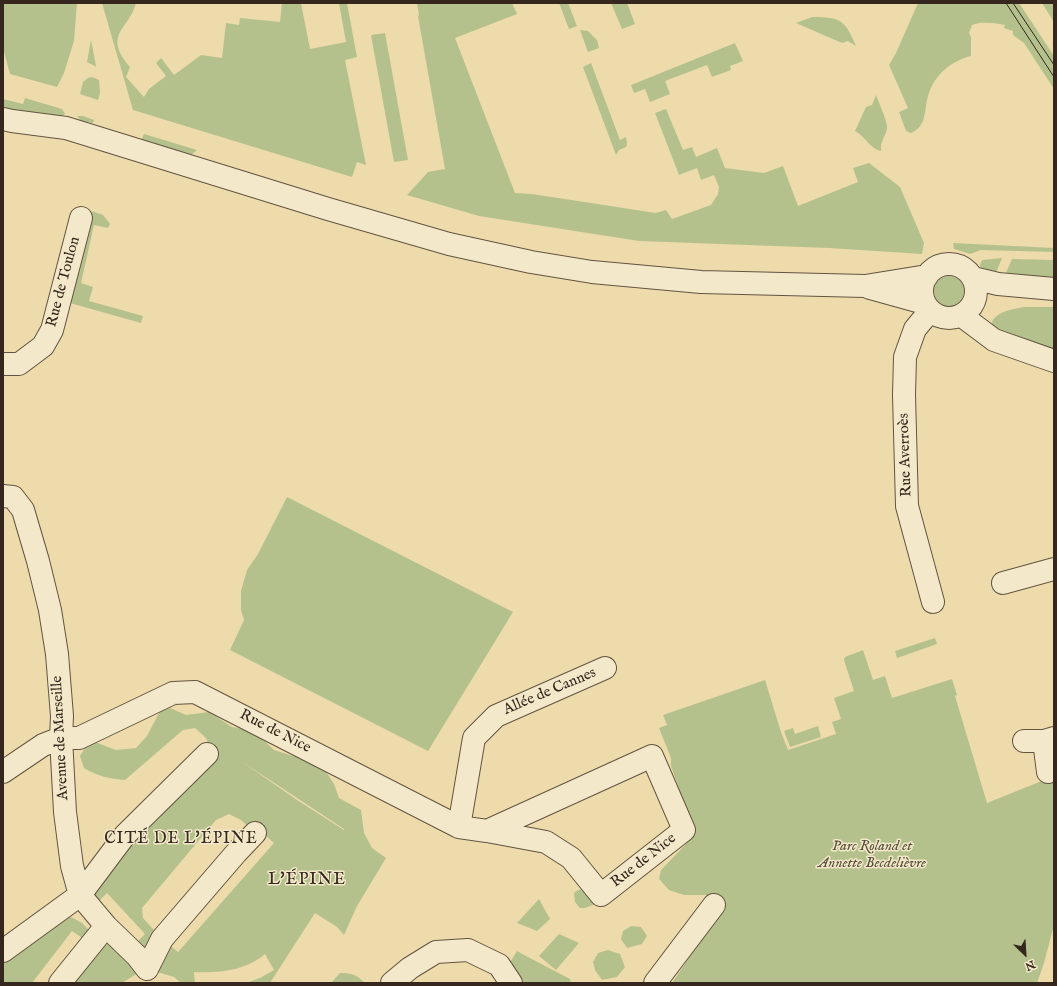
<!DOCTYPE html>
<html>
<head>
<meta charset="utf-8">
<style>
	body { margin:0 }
	#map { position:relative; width:1057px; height:986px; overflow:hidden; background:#eddbac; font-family:"IM FELL English",serif }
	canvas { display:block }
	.frame { position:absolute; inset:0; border:4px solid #35271d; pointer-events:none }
	.north { position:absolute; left:1005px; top:934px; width:40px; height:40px; -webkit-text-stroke:3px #f3e8c9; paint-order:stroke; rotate:155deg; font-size:11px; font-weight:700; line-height:16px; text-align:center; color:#35271d }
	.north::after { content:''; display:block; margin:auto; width:14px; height:18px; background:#35271d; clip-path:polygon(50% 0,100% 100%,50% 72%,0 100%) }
</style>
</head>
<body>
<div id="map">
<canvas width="1057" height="986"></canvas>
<div class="frame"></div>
<div class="north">N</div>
</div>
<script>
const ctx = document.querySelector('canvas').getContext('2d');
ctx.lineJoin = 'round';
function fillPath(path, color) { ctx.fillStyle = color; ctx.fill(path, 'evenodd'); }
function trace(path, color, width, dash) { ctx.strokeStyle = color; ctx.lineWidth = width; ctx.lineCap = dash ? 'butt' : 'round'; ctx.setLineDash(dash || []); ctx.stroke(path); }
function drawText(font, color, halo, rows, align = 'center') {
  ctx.font = font + ' "IM FELL English",serif'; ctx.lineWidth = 3; ctx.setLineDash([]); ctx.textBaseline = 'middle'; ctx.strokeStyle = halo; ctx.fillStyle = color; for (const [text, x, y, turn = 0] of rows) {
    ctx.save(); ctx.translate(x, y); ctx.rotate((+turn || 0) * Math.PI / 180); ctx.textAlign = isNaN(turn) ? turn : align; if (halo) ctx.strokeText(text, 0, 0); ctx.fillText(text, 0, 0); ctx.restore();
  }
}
fillPath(new Path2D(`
	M3,3H77L74,41L64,73L57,87L10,74L3,48Z
	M102,3H136C129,30 102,34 130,67L126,77L144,97L149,89L166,76L156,63L161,58L174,75L201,55L222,58L226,23L239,25L240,18L280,22L282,3H301L310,49L346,42L339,3H347L357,57L345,60L366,165L357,162L352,177L133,110Z
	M417,3H512L517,14L455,38L515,193L532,194L656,213L666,210L672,219L711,205L718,194L719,187L714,175L701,180L697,168L679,175L655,113L666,109L683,150L692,147L696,157L717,148L725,168L764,173L783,166L798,206L858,182L853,168L869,163L900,187L924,243L922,254L829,248L639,241L479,216L407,195L428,172L445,169L418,16L419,15Z
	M559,3H568L577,26L569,29Z
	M611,3H627L635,24L622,29Z
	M918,3H1019L1054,56V89L1024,43L1013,35V31L1004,28L1005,25C996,23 981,21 972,25L969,33L971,37V56C951,61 934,75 928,96C924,111 927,126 911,133L906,131L899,112L908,108L889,65L896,53Z
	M1042,3H1054V22Z
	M812,17C841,17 845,20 856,46L848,41L842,43L796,23Z
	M580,30L588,31L597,40L599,48L588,52Z
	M385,33L408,160L394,162L371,35Z
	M91,40L96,66L97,67L87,62Z
	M735,43L743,61L730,66L731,70L712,77L707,65L665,81L670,94L650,102L645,89L634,93L631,85Z
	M591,63L620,140L626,137L627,144L626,147L619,150L616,155L583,67Z
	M92,77L99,80L100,93L98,100L80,94L83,82L88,78Z
	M876,95C879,103 888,122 887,129C885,138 880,141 881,151C870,149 865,136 855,131L866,107L872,105Z
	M25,98L62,109L65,114L60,117L3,111V99L23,104Z
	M77,116H83L94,120L93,123L81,121Z
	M144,134L197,150L190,156L141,141Z
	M92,211L103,215L110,224L108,228L94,225L81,283L93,287L89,301L143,316L141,323L70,303Z
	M953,243L1054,248V252L981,250L970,254L954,249Z
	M1002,258L995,275L982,270L980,265L982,260Z
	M1012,259L1054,260V278L1005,275Z
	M934 291a15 15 0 1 1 30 0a15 15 0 1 1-30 0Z
	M1024,307H1054V351L995,330L993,328L992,322C997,311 1013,309 1024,307Z
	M287,497L513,612L428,751L230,650L244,620L241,610V591L247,570L258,554Z
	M935,638L937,644L897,658L895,651Z
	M863,650L873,680L885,676L892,698L952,679L957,695L955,696L987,803L1054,776V925L1044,963L1037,983H672L720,912L714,895H684L669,890L659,879L661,870L687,843L689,826L687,812L671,766V758L659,728L667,725L663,715L765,680L781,732L788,750L836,734L832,722L841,719L834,698L854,691L844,660L845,657Z
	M170,708L186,715L209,712L232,727L254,731L274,750L306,760L325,770L334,784L339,798L361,810L364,833L372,848L386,858L357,906L344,935L337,927L315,913L270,983H246L260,978L274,970L265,954C245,971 219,973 194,972L195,983H181L174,977L147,969L133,976L122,983H60L106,926L130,949L145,934L107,893L91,909L80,895L210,748L206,738L195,728L183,730L125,780C110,779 97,776 84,768L80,756L86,746L95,742L116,750L136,748L147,736L160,711ZM241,761L344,829V830L297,800ZM229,814L241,820L255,833L259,830L274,843L178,952L162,939L143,918L142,908L216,820Z
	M818,726L821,737L790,747L784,731L793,728L795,734Z
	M592,887L596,896L595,904L585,908H580L575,902L574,893L578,890Z
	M539,899L550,919L537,931L517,923Z
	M71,917L82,923L91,932L88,942L72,931L32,983H3V962L11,955L65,918Z
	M631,926L641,927L647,936L642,944L627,948L621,939L623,931Z
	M559,934L579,943L556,970L539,956Z
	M608,950L620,954L625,967L617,977L602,980L595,970L593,962L598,953Z
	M517,951L526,956L570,979L571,983H520L509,964Z
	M340,973C352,973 357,975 365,983H331Z`), '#b5c18c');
const minor = new Path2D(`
	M3,119L12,121L66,128L328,209L449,244L531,262L592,272L701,282L865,286L927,276
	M922 291a27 27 0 1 1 54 0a27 27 0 1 1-54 0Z
	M973,278L998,284L1054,289
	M870,288L924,303
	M930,311L915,329L905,357L904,395L907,506L933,602
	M962,316L994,340L1054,361
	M3,364H19L43,346L52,330L81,218
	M3,496L13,497L23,510L38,561L50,610L57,654L62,716L61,738L65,812L72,866L80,895L106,926L137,956L147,969L162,939L236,853L255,833
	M1003,583L1054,569
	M1024,741H1044L1054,738
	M1044,741L1048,772
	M3,772L43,745L61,738H79L173,693L195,692L459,827L487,831L652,756L684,830L601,895L571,858L546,842L487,831
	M459,827L474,738L496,716L605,668
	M3,951L80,895L125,835L207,754
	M60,983L106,926
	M392,983L410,968L436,952L468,950L499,965L511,983
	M655,983L714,905`);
trace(minor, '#635441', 24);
trace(minor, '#f3e8c9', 22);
trace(new Path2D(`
	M1006,3L1054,77
	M1013,3L1054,65`), '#35271d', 1);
drawText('15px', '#35271d', '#f3e8c9', [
	["Rue de Toulon",64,282,-75],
	["Rue Averroès",906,455,-92],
	["Allée de Cannes",550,692,-23],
	["Rue de Nice",275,732,27],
	["Avenue de Marseille",61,738,-93],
	["Rue de Nice",644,861,-38]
]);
drawText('italic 15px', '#554e39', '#f3e8c9', [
	["Parc Roland et",872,847],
	["Annette Becdelièvre",872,864]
]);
ctx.letterSpacing = '1px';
drawText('16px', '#35271d', '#f3e8c9', [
	["CITÉ DE L'ÉPINE",181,840]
]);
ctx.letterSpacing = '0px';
ctx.letterSpacing = '1px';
drawText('17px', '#35271d', '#f3e8c9', [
	["L'ÉPINE",307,881]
]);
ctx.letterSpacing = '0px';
</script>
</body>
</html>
